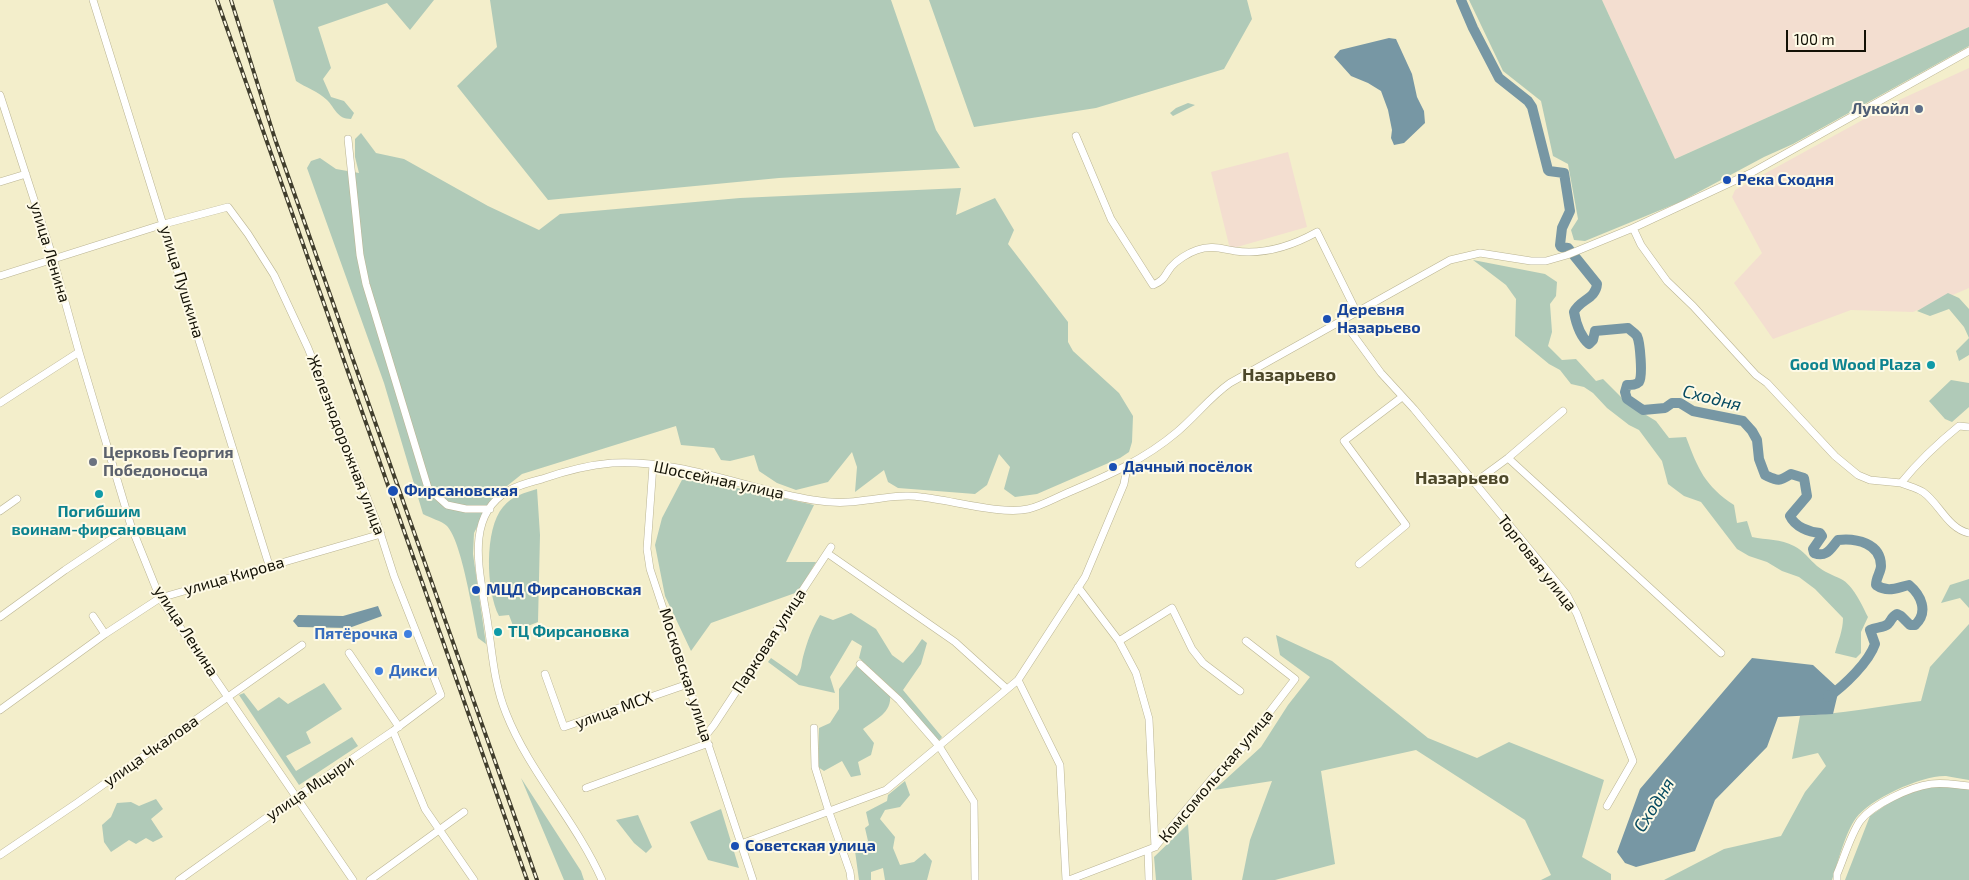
<!DOCTYPE html>
<html>
<head>
<meta charset="utf-8">
<style>
	body { margin:0 }
	#map { position:relative; width:1969px; height:880px; overflow:hidden; background:#f3eecb; font-family:"Exo 2",sans-serif }
	canvas { display:block }
	.scale { position:absolute; left:1786px; top:30px; width:80px; height:22px; box-sizing:border-box; border:2px solid #131105; border-top:0; padding-left:6px; font-size:15px; line-height:18px; white-space:nowrap; color:#131105; -webkit-text-stroke:4px #fefae6; paint-order:stroke }
</style>
</head>
<body>
<div id="map">
<canvas width="1969" height="880"></canvas>
<div class="scale">100 m</div>
</div>
<script>
const ctx = document.querySelector('canvas').getContext('2d');
ctx.lineJoin = 'round';
function fillPath(path, color) { ctx.fillStyle = color; ctx.fill(path, 'evenodd'); }
function trace(path, color, width, dash) { ctx.strokeStyle = color; ctx.lineWidth = width; ctx.lineCap = dash ? 'butt' : 'round'; ctx.setLineDash(dash || []); ctx.stroke(path); }
function drawText(font, color, halo, rows, align = 'center') {
  ctx.font = font + ' "Exo 2",sans-serif'; ctx.lineWidth = 4; ctx.setLineDash([]); ctx.textBaseline = 'middle'; ctx.strokeStyle = halo; ctx.fillStyle = color; for (const [text, x, y, turn = 0] of rows) {
    ctx.save(); ctx.translate(x, y); ctx.rotate((+turn || 0) * Math.PI / 180); ctx.textAlign = isNaN(turn) ? turn : align; if (halo) ctx.strokeText(text, 0, 0); ctx.fillText(text, 0, 0); ctx.restore();
  }
}
fillPath(new Path2D(`
	M1602,0H1969V27L1675,159Z
	M1969,68V288L1913,312L1851,310L1773,339L1734,283L1762,253L1732,197L1735,190L1899,100Z
	M1288,152L1307,227L1230,249L1211,172Z`), '#f3ded0');
fillPath(new Path2D(`
	M273,0H434L410,30L387,3L318,27L331,68L323,79L331,97L344,101L354,113L351,119C337,119 335,108 327,100C319,92 305,87 296,81Z
	M490,0H891L936,130L960,168L779,178L548,200L457,86L497,47Z
	M929,0H1247L1252,19L1224,69L1096,108L974,127Z
	M1469,0H1602L1675,159L1969,27V46L1793,144L1764,157L1680,202L1585,241L1574,240L1571,230L1578,219L1568,164L1553,156L1541,101L1503,71Z
	M1188,103L1195,105L1173,116L1170,113L1176,108Z
	M361,133L376,153L404,159L488,206L539,230L560,214L740,198L961,188L956,215L995,198L1014,230L1008,244L1068,322V342L1073,351L1119,393L1133,416L1132,442L1129,452L1120,458L1037,494L1015,497L1004,489L1010,467L999,454L987,485L975,494L898,488L888,482L884,470L855,492L857,467L852,452L828,482L796,490L777,483L759,471L754,455L730,461L721,460L714,448L681,445L676,426L522,474L492,498L474,533L473,554L486,644L478,638C473,615 462,542 447,526C442,521 430,518 423,514L384,383L307,168L311,161L320,158L336,169L359,173L355,157V139Z
	M1473,260L1545,274L1557,282L1556,296L1550,304L1552,332L1548,346L1562,360L1576,359L1596,381L1603,379L1628,404L1656,421L1669,438L1686,437C1698,469 1705,486 1734,505L1737,523L1747,521L1752,537C1766,540 1781,539 1794,546C1804,551 1809,559 1817,566C1824,572 1833,575 1841,579C1853,585 1862,605 1868,617L1861,632V653L1856,658L1835,653C1838,641 1843,631 1843,618L1815,589L1799,577L1782,571L1767,562L1749,556L1737,549L1701,502L1684,496L1668,484L1662,461L1639,430L1629,425L1607,408L1593,393L1584,387L1571,384L1560,370L1549,364L1515,336L1516,299L1506,285Z
	M1948,293L1959,298L1969,309V338L1964,327L1949,309L1930,316L1917,311Z
	M1969,338V355L1959,361L1956,351Z
	M1951,380L1969,383V407L1952,422L1945,419L1929,401Z
	M684,476L814,505L786,562H816L798,592L711,623L691,651L665,596L655,545L662,518Z
	M537,489L540,535L538,622L515,631L509,615L499,616C486,591 484,529 503,507C512,496 524,493 537,489Z
	M1969,579V608L1960,598L1941,603L1950,585Z
	M851,613L876,629L892,655L903,663L913,652L922,639L927,643L921,664L903,690L942,737L938,742L897,693L859,658L862,646L852,640L830,677L835,693L799,685L768,662L771,658L797,676C802,669 801,665 803,657C807,642 812,628 820,615L833,620Z
	M1969,624V780C1961,779 1953,777 1946,776C1922,775 1870,799 1856,818C1845,833 1838,862 1832,880H1664L1724,849L1781,836L1805,792L1826,766L1818,753L1792,759L1800,716C1841,714 1880,706 1921,701L1930,667Z
	M1276,635L1332,661L1428,738L1477,758L1509,742L1604,780L1582,857L1611,874V880H1541L1551,875L1525,820L1416,750L1321,771L1335,864L1275,880H1242L1250,840L1272,781L1214,790L1261,747L1288,705L1310,677L1280,655Z
	M857,665L890,695C892,713 876,719 863,729L874,743L871,755L858,762L861,775L851,777L842,761L824,771L818,767L819,728L830,723L839,709V689Z
	M324,683L342,709L306,732L311,743L286,756L296,771L352,737L358,746L299,785L239,695L244,693L258,711L279,697L288,704Z
	M521,778L581,871L584,880H564Z
	M905,781L910,795L900,807L885,810L880,819L895,837L893,848L900,865L914,862L925,853L932,861L927,880H885L883,868L871,872V880H859L855,851L868,841L865,828L869,825L866,812L887,801L888,795Z
	M1938,784L1969,788V880H1845L1870,816L1896,798Z
	M156,799L163,809L151,819L163,837L153,842L146,838L136,844L129,840L111,852L104,842L102,825L111,817L117,803L131,802L139,806Z
	M721,809L739,868L708,860L690,822Z
	M638,815L652,847L646,853L634,843L616,820Z
	M1188,824L1192,880H1156L1154,857Z`), '#b0cab8');
fillPath(new Path2D(`
	M1389,38L1396,39L1412,74L1417,97L1424,111L1425,123L1404,143L1394,145L1391,138L1392,130L1388,110L1381,91L1368,83L1351,76L1334,57L1340,50Z
	M378,606L382,616L349,628L298,627L293,621L298,615L343,616Z
	M1752,658L1813,665L1839,689L1833,714L1778,717L1767,747L1715,800L1695,851L1636,867L1625,863L1617,852L1640,789Z`), '#7797a4');
trace(new Path2D(`
	M1461,0L1473,28L1499,78L1528,101L1532,107L1548,170L1549,171L1564,173L1570,211L1562,228L1560,245L1561,247L1568,248L1597,284C1596,299 1579,300 1574,312C1576,323 1581,337 1589,344L1593,340L1595,331L1628,328C1631,331 1634,332 1637,336C1640,342 1643,376 1639,382C1636,385 1632,385 1627,385L1625,392L1627,399L1643,410L1665,408L1672,403H1680L1693,411L1743,421L1752,431L1757,440L1759,459L1765,475C1778,481 1778,482 1791,474L1804,478L1807,496L1790,516C1795,527 1809,532 1820,533L1822,536L1813,549L1814,553C1827,558 1831,548 1838,540C1856,538 1881,543 1881,566C1881,572 1876,577 1876,585C1888,593 1896,588 1909,585C1921,595 1929,612 1915,625H1910L1901,616L1897,614C1891,617 1892,620 1888,624C1883,628 1876,627 1870,630L1875,644C1869,662 1844,686 1828,697`), '#7797a4', 10);
const minor = new Path2D(`
	M93,0L269,565
	M0,95L53,258L79,352L131,526L160,598L353,880
	M1076,136L1111,219L1153,285C1165,280 1164,276 1171,267C1177,260 1188,253 1197,250C1211,245 1222,249 1235,251C1264,255 1292,246 1317,232L1357,313
	M348,139L360,255L366,284L428,488L447,505L466,509H490
	M0,182L26,174
	M1633,228L1641,245L1667,281L1693,306L1756,375L1767,383L1835,456L1858,475L1870,480L1901,483C1918,462 1938,443 1959,426L1969,427
	M0,276L164,224L228,207L248,234L274,275L308,348L377,523L394,576L441,695L393,731L290,801L179,880
	M1343,321L1381,373L1414,409L1567,595L1577,614L1633,761L1607,806
	M0,403L79,352
	M1508,458L1721,653
	M653,465L647,549L650,569L753,880
	M1474,483L1508,458L1563,411
	M1901,483C1908,486 1917,488 1923,492C1939,503 1948,529 1969,533
	M0,511L17,499
	M827,553L955,642L1007,689
	M1359,564L1406,525L1344,441L1402,397
	M1078,587L1119,641L1136,673L1149,719L1155,847
	M93,616L105,634
	M0,617L65,570L131,526
	M1119,641L1172,608L1192,649L1203,663L1240,691
	M349,653L399,727
	M860,664L899,700L939,746L974,802L975,880
	M545,674L564,727L688,684
	M1018,680L1060,765L1066,880
	M0,710L105,634L160,598L381,534
	M814,728L815,767L829,812L850,872L851,880
	M393,731L425,809L474,880
	M706,735L714,725L831,547
	M586,788L706,744L709,745
	M741,844L886,790L1018,680L1085,577L1124,484L1127,467
	M1148,850L1149,880
	M0,855L77,803L302,645
	M370,880L464,812
	M602,880C576,821 529,772 506,713C492,679 492,643 485,607C479,568 466,515 508,491C518,485 530,482 542,479C565,471 588,465 612,463C681,459 746,489 813,500C830,503 850,503 867,500C885,498 903,494 921,497C951,500 1001,515 1028,509C1041,506 1055,498 1067,493C1107,476 1144,460 1177,432C1196,416 1210,397 1230,383L1450,260L1480,253L1531,261H1546L1567,255L1633,228L1751,173L1969,51
	M1069,880L1155,847L1214,776L1242,748L1295,679L1246,641
	M1837,880V874C1844,858 1850,836 1860,821C1873,804 1910,787 1931,784C1944,782 1956,785 1969,786`);
trace(minor, '#bab493', 8);
trace(minor, '#fff', 7);
const rail = new Path2D(`
	M217,0L527,880
	M231,0L275,139L537,880`);
trace(rail, '#413e2d', 4);
trace(rail, '#fefae6', 2, [5.5]);
for (const [x, y, r, color] of [
	[1919,109,5,"#5c6f8a"],
	[1727,180,5,"#1a4fb4"],
	[1327,319,5,"#1a4fb4"],
	[1931,365,5,"#0f9aa8"],
	[93,462,5,"#6b7280"],
	[1113,467,5,"#1a4fb4"],
	[393,491,6,"#1a4fb4"],
	[99,494,5,"#0f9aa8"],
	[476,590,5,"#1a4fb4"],
	[498,632,5,"#0f9aa8"],
	[408,634,5,"#3f7fe0"],
	[379,671,5,"#3f7fe0"],
	[735,846,5,"#1a4fb4"]
]) { const dot = new Path2D(); dot.arc(x, y, r, 0, 2 * Math.PI); ctx.fillStyle = color; ctx.fill(dot); trace(dot, '#fefae6', 2); }
drawText('bold 16px', '#4e5e75', '#fefae6', [
	["Лукойл",1909,109]
], 'right');
drawText('bold 16px', '#164399', '#fefae6', [
	["Река Сходня",1737,180],
	["Деревня",1337,310],
	["Назарьево",1337,328],
	["Дачный посёлок",1123,467],
	["Фирсановская",404,491],
	["МЦД Фирсановская",486,590],
	["Советская улица",745,846]
], 'left');
drawText('16px', '#131105', '#fefae6', [
	["улица Ленина",50,252,73],
	["улица Пушкина",182,282,73],
	["Железнодорожная улица",346,445,69],
	["Шоссейная улица",719,480,12],
	["Торговая улица",1537,563,52],
	["улица Кирова",234,576,-16],
	["улица Ленина",186,631,57],
	["Парковая улица",769,641,-57],
	["Московская улица",686,675,72],
	["улица МСХ",614,710,-20],
	["улица Чкалова",151,751,-35],
	["Комсомольская улица",1216,776,-50],
	["улица Мцыри",310,788,-34]
]);
drawText('bold 16px', '#0d838f', '#fefae6', [
	["Good Wood Plaza",1921,365],
	["Погибшим",99,512,"center"],
	["воинам-фирсановцам",99,530,"center"],
	["ТЦ Фирсановка",508,632,"left"]
], 'right');
drawText('bold 16px', '#5b616d', '#fefae6', [
	["Церковь Георгия",103,453],
	["Победоносца",103,471]
], 'left');
drawText('bold 16px', '#366cbe', '#fefae6', [
	["Пятёрочка",398,634],
	["Дикси",389,671,"left"]
], 'right');
drawText('bold 18px', '#4d482a', '#fefae6', [
	["Назарьево",1289,375],
	["Назарьево",1462,478]
]);
drawText('italic 18px', '#074b61', '#fefae6', [
	["Сходня",1712,398,14],
	["Сходня",1654,805,-58]
]);
</script>
</body>
</html>
